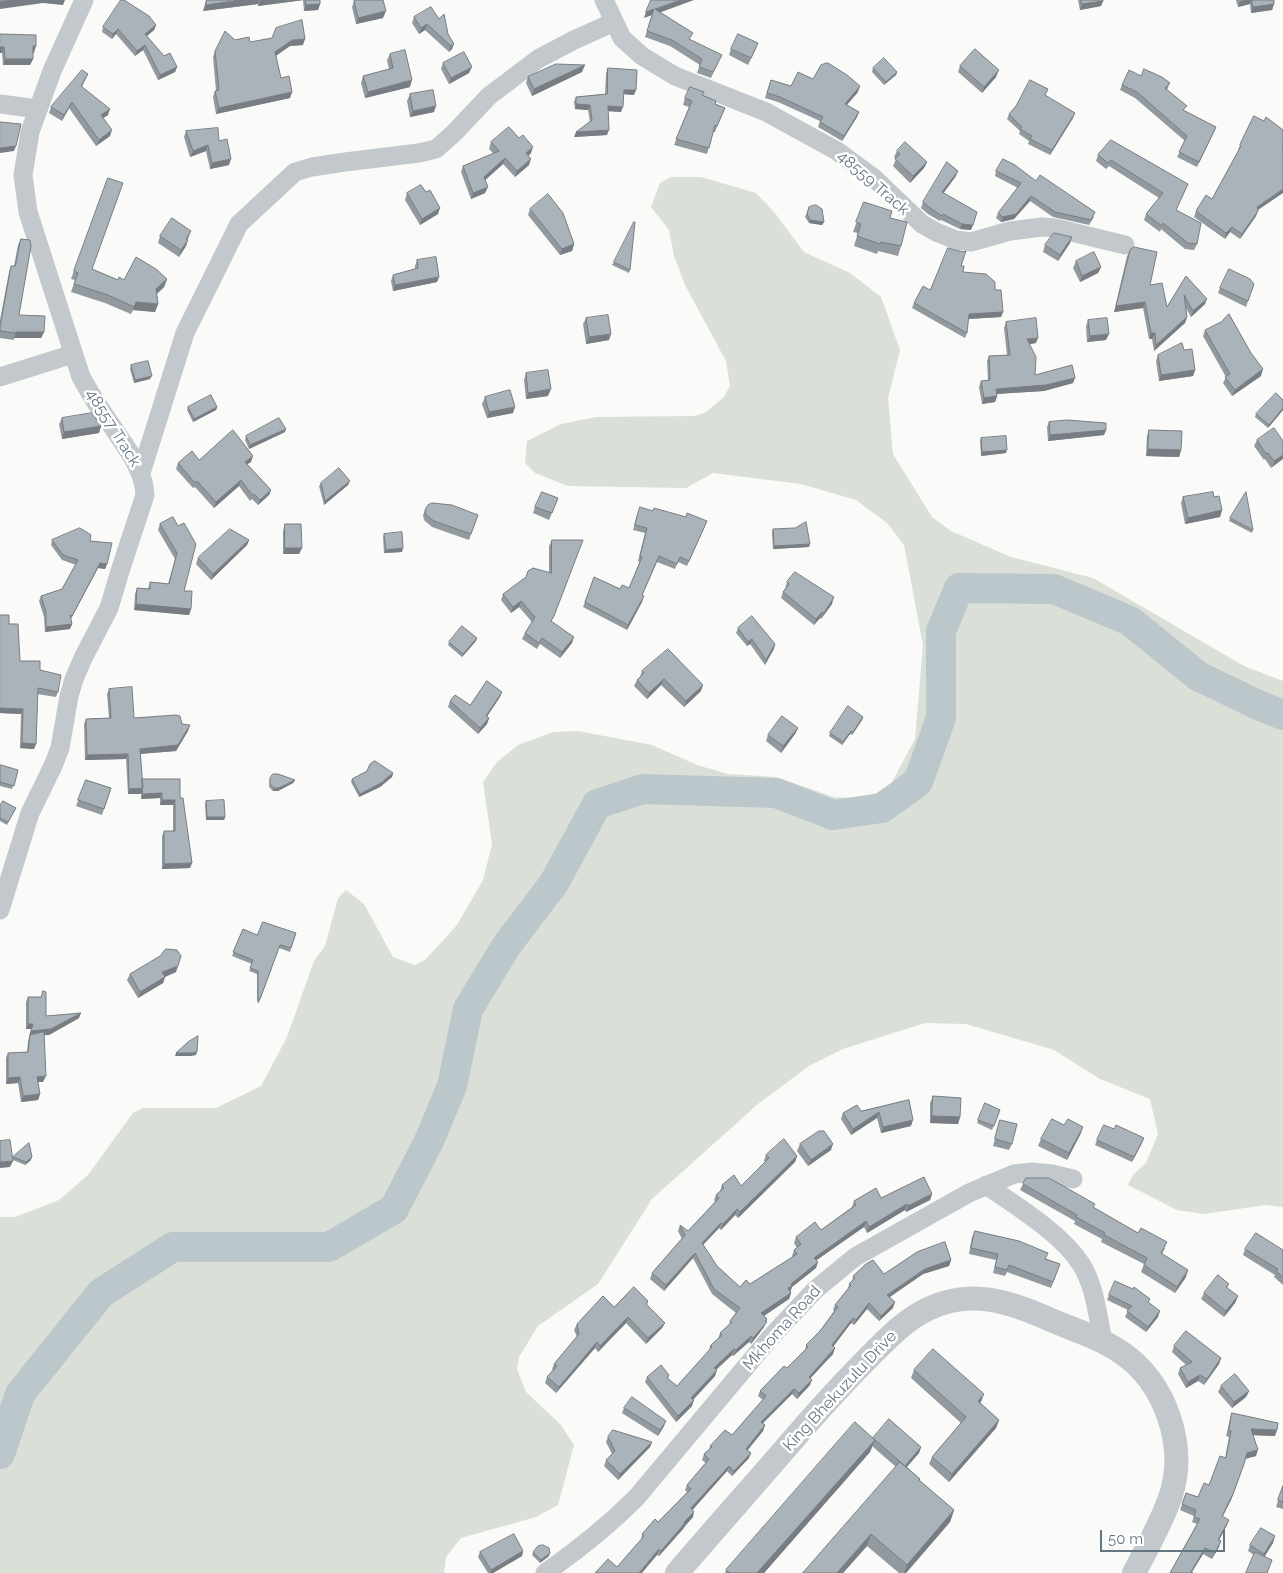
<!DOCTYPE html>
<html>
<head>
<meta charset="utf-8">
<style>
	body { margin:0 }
	#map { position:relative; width:1283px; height:1573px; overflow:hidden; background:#fafaf8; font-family:Raleway,sans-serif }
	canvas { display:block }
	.scale { position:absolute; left:1100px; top:1530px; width:125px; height:22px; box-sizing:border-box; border:2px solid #657683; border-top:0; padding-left:6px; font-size:15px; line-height:18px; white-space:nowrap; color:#657683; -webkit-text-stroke:4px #fff; paint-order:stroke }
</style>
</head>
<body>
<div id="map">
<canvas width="1283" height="1573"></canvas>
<div class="scale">50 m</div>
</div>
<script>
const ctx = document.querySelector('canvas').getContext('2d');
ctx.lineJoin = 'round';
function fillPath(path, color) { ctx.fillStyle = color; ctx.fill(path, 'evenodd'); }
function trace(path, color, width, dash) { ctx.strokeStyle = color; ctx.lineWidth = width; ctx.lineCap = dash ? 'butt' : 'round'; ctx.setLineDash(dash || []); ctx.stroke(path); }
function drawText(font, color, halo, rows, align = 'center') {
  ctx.font = font + ' Raleway,sans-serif'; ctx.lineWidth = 5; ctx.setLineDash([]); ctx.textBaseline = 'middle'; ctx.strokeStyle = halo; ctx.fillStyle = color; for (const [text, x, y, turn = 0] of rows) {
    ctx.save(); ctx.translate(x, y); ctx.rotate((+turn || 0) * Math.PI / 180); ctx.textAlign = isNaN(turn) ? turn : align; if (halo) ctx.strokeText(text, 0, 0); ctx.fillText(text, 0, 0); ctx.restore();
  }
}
fillPath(new Path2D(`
	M671,177H701L756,193L775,213L804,252L850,273L881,297L900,350L888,398L893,454L932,517L951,531L1011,557L1093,578L1244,666L1283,681V1207L1265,1205L1204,1214L1177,1210L1128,1185L1133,1175L1146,1163L1158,1134L1150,1099L1100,1079L1054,1050L966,1024L925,1023L843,1049L809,1066L758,1104L652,1199L598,1284L538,1326L519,1357L517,1369L526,1392L561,1425L574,1445L558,1505L536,1517L461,1538L446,1557L444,1573H0V1217H15L59,1200L88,1175L133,1113L143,1108H216L261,1086L287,1037L314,961L325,946L338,898L346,890L364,904L393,957L415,965L425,960L457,925L483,880L492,844L483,782L497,762L518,745L553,732L578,731L652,745L697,765L728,774L776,777L834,797L858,798L881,792L891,784L915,739L923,645L904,545L887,523L856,500L801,484L713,473L686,488L568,486L535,473L525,463L527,441L561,424L596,417L694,416L705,413L724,397L730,386L726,361L685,285L674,256L669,230L651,207L660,183Z`), '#dadfd7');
trace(new Path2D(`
	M0,1454L20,1394L101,1293L173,1247H329L394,1209L429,1141L452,1086L468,1009L507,945L554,883L597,804L643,789L776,793L833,815L882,808L918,782L941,718V631L959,588L1054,589L1130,621L1198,676L1258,705L1283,715`), '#bbc7cb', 30);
trace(new Path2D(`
	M604,0L622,38L642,56L675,76L766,112L837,151L875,179L922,224L936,232L956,240L971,242L1010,231L1042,227L1055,228L1125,245
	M0,104L38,109
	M0,377L73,354
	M141,473L185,333L239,224L295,172L312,167L345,162L419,153L436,149L454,133L489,96L538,59L574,40L614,22
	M0,910L30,813L53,766L60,748L69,696L74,679L83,658L109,608L121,568L145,495C144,468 124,445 110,423C99,408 90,393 81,377L28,212L23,175L30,132L52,71L84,0
	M986,1185C1016,1206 1061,1233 1081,1264C1095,1286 1098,1317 1103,1342
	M545,1573C578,1550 608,1526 636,1498L770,1338L815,1290L855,1257L969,1193L1014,1174L1032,1172L1052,1174L1073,1179`), '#c3c8cc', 19);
trace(new Path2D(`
	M677,1573C719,1524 762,1476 804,1427C826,1402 848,1378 871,1355C889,1337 905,1320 928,1309C971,1288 1011,1302 1051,1320C1074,1330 1101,1338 1122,1353C1165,1382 1187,1445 1171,1495C1162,1522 1147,1548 1134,1573`), '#c3c8cc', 24);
fillPath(new Path2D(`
	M206,0H320V4L318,10L304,11L303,0L258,6V4L203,11Z
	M694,0L660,12L690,40L719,61L711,78L697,73L700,65L670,46L645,37L652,15L644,18Z
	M1078,0H1103V1L1101,6L1080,10Z
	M1236,0H1274V4L1272,10L1251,13L1250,4L1238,7Z
	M354,1L383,18L356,24L352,7Z
	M414,17L448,34L452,49L449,52L425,30L419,34L412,23Z
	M156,25L154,30L147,36L164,56L177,67L175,72L158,80L143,50L135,56L116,34L112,39L102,32L103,27Z
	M0,34L34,53H33V59L30,65H3L2,53H0Z
	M235,40L250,42L303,45L290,46L276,56L281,78L292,92L290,98L216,114L213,97L215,91H216L213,57L215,51Z
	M731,49H756L748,65L729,55Z
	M390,54L410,87L365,98L361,83L363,76L389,69L387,60Z
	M443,63L469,73L449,84L441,69Z
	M960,66L996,77L982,93L958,72Z
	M608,68L634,95L623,94L621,112L608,111L607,135L574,137L590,122L588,110L575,109L574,102L576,97L605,94L606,73Z
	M873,68L897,72L896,75L884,85L872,72Z
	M582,72L532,96L526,83L528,77Z
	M88,74L82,87L108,115L103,118L110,136L96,146L69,108L62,121L49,113L51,107Z
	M1141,76L1170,83L1167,90L1185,111L1216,127L1197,167L1177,157L1185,141L1135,98L1120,90L1122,85Z
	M813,79L858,92L847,105L859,112L857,117L842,141L818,127L820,121L778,102L765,98L771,80L791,86Z
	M410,94L434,112L410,117L407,101Z
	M703,96L715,104L725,108L715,132H713L707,154L674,145L689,107L683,105L685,98Z
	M1009,114L1073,118L1050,155L1028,144L1029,141L1019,134L1020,131L1007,119Z
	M1254,116L1258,210L1256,216L1240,239L1230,232L1225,239L1194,217L1196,211L1212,199L1238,151V150L1240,145Z
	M186,131L219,141L229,165L210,169L206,151L190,157L184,137Z
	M491,142L531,153L528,156L529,165L515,177L503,164L485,180V193L471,199L461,172L463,166L494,154L489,149Z
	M897,151L927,162L924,168L910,183L893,166L896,159L894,157Z
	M1098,155L1188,184L1176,210L1197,244L1194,250L1185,249L1161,229L1160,232L1144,220L1146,214L1159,198L1109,166L1106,169L1096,161Z
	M996,171L1036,181L1094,217L1089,225L1053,217L1030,201L1014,219L1001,222L996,218L998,213L1018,188L995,176Z
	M956,176L943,193L971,230L960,229L941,220L940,221L928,214L921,208L923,202Z
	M108,178L92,269L118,280L167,279L164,287L157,294L158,304L155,312L133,310L131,314L105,303L71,292L75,280L71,279Z
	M407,193L438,214L420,225L405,200Z
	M864,202L890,218L901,246L898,256L878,251L877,254L854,246L858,233L853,232Z
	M809,207L824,222L822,225L809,223L805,217Z
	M530,209L574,244L572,251L560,255L528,215Z
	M191,231L188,239L186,246L179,257L158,243L160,236Z
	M21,239L19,315L44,332L41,338H14V340L0,338V320L9,272L11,266H14L18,245Z
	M1070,243L1058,261L1043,252L1045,245Z
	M1130,250L1150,285L1167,307L1186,276L1205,304L1191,317L1186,308L1187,317L1185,323L1154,351L1152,339H1149L1143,308L1114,312L1127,256Z
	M417,260L439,277L437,282L393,291L391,281L393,275L415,269V266Z
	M1076,261L1101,267L1098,273L1080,282L1073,268Z
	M614,262L630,270L629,273L612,265Z
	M961,266L963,272L995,290L1003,312L1001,317L968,319L967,333L965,338L912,308L914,303Z
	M1254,284L1246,307L1218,293L1220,288Z
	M586,318L609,340L586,344L583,324Z
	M1088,320L1106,340L1087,342L1086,326Z
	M1006,322L1036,343L1030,344L1035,375L1073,383L1044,391L997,394V396L995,402L982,404L979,387L981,381L988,380L987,361L989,356L1007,355L1004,328Z
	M1205,330L1251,353L1261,376L1232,396L1223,383L1226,377L1203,336Z
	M1158,355L1195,370L1193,376L1159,381L1156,361Z
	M131,365L150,379L134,383L130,369Z
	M526,373L548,396L526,399L524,380Z
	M485,397L513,413L487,418L482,404Z
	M1283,400V410L1268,428L1255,417L1256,414Z
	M188,407H217L216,410L193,422L187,410Z
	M62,418L101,426L99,433L62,439L59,424Z
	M1049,422L1106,430L1104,435L1048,441L1047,427Z
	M1149,430L1181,450L1179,457L1146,456L1147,436Z
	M285,432L249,449L245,440L246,436Z
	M981,438L1006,453L981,456L980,441Z
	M1257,440L1283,441L1271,468L1265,459L1264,460L1254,446Z
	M199,460L251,462L247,464L271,490L269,495L258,505L252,499L250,501L239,486L214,508L195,487L193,488L176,469L178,463Z
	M321,483L348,485L324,505L319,486Z
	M1183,497L1222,510L1220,517L1185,524L1181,503Z
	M558,498L549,520L533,513L535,507Z
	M425,510L478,515L469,540L432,527L424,520L423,515Z
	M638,512L705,526L687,566L678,562L675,569L657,562L642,596V602L627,630L583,607L594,577L620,589L629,588L640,562L638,561L645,533L633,530Z
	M173,517L184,591L191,609L189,615L134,610L135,594L137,588L148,589L150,582L168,584L175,559L158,530L160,524Z
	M1230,518L1253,530L1252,533L1229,521Z
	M285,524L302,548L299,554H283V531Z
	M773,529L809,547L773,549L772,532Z
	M384,534L402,552L384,553L383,537Z
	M52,540L90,541L107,564L105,569L98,568L71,619L72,624L70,629L45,632L44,617L39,601L41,596L62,589L76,565L62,560L51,545Z
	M249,540L247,545L211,580L196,564L198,558Z
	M552,540V622L572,643L560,658L540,644L537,649L522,639L525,633L532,622L519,607L511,613L501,600L503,594L549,573V546Z
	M787,582L832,604L821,619L820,618L814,625L781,598L783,592L785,589Z
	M0,615L9,624L20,661L40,670L58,692L56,697L37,694L36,744L34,749L20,748L21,714L0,713Z
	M738,628L775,644L765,665L750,644L747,646L736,633Z
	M476,641L462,657L448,645L449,642Z
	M642,671L701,691L684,707L661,685L647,699L634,686L637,680L640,677Z
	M109,689L134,718L182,724L188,731L176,751L140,754L142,780L180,798L192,863L190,868L162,869V836L164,831H173V805H160V798L141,799V793L128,794L126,759L85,760L84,724L86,719L109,718L107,694Z
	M500,697L487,716L489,718L487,724L478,734L448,707L450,701L470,705Z
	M863,717L862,720L852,735L850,734L842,745L829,736L830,733Z
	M798,728L795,734L781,753L766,741L768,735Z
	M0,768L18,770L12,789L0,786Z
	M393,773L392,777L380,787L359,797L351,782L352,779Z
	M270,778L295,780L293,783L278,791H273L269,787Z
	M86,780L111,788L102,815L76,806Z
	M206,801L225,817L224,820H206L205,804Z
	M0,806L16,808L7,825L0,821Z
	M243,929L257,935L296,933L290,952L279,948L259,1003L257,1002V974L249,971L252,964L232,956Z
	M176,972L165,977L163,983L138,998L127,980L130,974Z
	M28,997L46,1016L79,1018L49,1035H44L43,1082H38L40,1094L38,1100L21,1102L18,1083L6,1084V1058L8,1053L27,1052L28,1041L31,1029H26V1002Z
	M933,1096L960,1117L958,1124L930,1123V1103Z
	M909,1100L911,1126L881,1133L877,1118L851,1135L841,1119L843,1113L861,1111Z
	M985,1103L1000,1110L992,1130L977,1123Z
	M1000,1120L1012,1144L1009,1150L993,1146Z
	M1081,1133L1067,1160L1038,1146L1041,1139Z
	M1097,1140L1142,1143L1132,1162L1095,1145Z
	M800,1144L831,1150L808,1166L797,1151Z
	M766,1155L797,1156L795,1162L738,1218L735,1215L721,1230L719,1228L703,1245L717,1266L740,1287L750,1284L793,1257L792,1256L794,1250L797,1248L794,1243L796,1237L821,1230L852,1207L854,1201L881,1198L932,1194L930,1200L906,1212L905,1210L867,1233L864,1227L817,1260L816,1268L792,1287L790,1292L791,1293L789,1299L764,1316L767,1319L764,1327L751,1344L749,1342L733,1356L732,1355L716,1370L715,1376L693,1400L692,1406L676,1422L645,1382L647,1377L669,1375L668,1379L677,1386L709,1351L710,1346L718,1339L720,1333L729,1325L730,1321L736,1313L712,1294L693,1258L664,1291L650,1279L652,1273L682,1239L678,1231L680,1225L688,1231L715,1202L714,1200L716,1195L720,1191L722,1185L741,1186L765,1162L764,1161Z
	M13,1157L31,1160L25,1165L13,1160L10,1167Z
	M1023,1184L1093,1208L1165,1248L1162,1254L1186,1277L1175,1293L1141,1272L1144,1264L1101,1242L1102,1239L1074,1224L1075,1221L1020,1190Z
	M975,1231L1060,1264L1051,1288L1007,1272L1005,1276L993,1273L996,1260L969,1254L972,1237Z
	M1245,1249L1283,1250V1285L1274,1277L1275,1275L1243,1255Z
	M951,1260L949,1266L923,1274L890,1297L893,1308L879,1321L867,1309L854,1325L851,1323L833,1346V1354L810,1378V1385L797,1399L792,1394L763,1423L765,1425L763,1431L748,1450L749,1458L732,1476L727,1471L692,1510L693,1517L685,1526L683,1529L659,1556L657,1555L617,1567L641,1540L642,1534L658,1522L687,1492L685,1490L687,1485L706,1463L702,1460L704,1454L709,1450L710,1446L732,1435L763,1400L758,1396L760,1391L787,1368L805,1350L806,1345L820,1331L834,1311L833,1310L835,1305L848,1289L849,1284L852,1282L853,1276L884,1274Z
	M1229,1284L1227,1288L1238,1296L1235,1303L1224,1317L1201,1299L1204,1293Z
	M1109,1295L1149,1303L1158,1317L1146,1332L1125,1317L1128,1310L1107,1300Z
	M648,1301L647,1305L665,1323L662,1328L646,1344L626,1323L598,1352L595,1348L556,1393L545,1383L547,1377L553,1370L552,1369L554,1364L577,1337L574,1330L577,1324L614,1307Z
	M1174,1346L1221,1358L1219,1364L1204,1385L1198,1381L1186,1388L1178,1374L1180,1368L1186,1365L1172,1352Z
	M914,1370L981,1402L980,1403L999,1420L996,1428L949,1482L929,1464L932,1457L961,1423L911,1378Z
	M1221,1386L1249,1391L1246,1397L1232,1408L1218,1392Z
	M624,1408L664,1426L658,1436L622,1413Z
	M1232,1413L1275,1436L1253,1435L1256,1456L1246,1458L1231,1500L1222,1516L1227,1525L1219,1540V1547L1212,1559L1203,1554L1192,1572L1170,1573L1197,1524L1192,1522L1194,1516L1180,1510L1186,1493L1198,1497L1209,1485L1225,1458L1229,1437L1226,1436L1230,1419Z
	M608,1437L652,1442L650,1447L618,1480L604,1466L606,1460L612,1454L606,1442Z
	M873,1438L921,1447L919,1453L907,1467L920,1479L919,1480L954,1510L950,1522L906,1573H899L867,1546L843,1573H803L896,1467L872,1446L870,1452L764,1573H725L726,1570Z
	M1283,1485V1509L1276,1507Z
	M1273,1543L1264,1556L1254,1555L1248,1551L1250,1545Z
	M523,1551L522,1556L493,1573H488L478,1557L480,1552Z
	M533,1552L549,1556L540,1563L532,1555Z`), '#929a9f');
fillPath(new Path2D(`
	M11,0H65L63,5L43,3L0,9V2Z
	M241,0H259L258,4L203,11L206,5Z
	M260,0H304L258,6Z
	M681,0H694L653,15L655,9Z
	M1246,0H1251L1250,4L1238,7L1240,1Z
	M1103,1L1101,6L1080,10L1082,4Z
	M320,4L318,10L304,11L306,5Z
	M1274,4L1272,10L1251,13L1253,7Z
	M654,9L652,15L644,18L646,12Z
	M386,11L383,18L356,24L358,18Z
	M427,24L425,30L419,34L421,28Z
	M156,25L154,30L143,39L145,34Z
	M118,29L116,34L112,39L113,34Z
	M305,39L303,45L290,46L272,58L275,52L292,40Z
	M454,44L452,49L449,52L451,46Z
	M145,45L143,50L135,56L137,51Z
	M33,46H36L34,53H30Z
	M0,47H4L2,53H0Z
	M5,59H33L30,65H3Z
	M585,65L582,72L532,96L534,89Z
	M177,67L175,72L158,80L160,75Z
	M472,67L469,73L449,84L451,78Z
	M999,70L996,77L982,93L984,87Z
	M897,72L896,75L884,85L886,82Z
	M412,80L410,87L365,98L368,92Z
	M860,86L858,92L843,109L845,104Z
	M624,90H636L634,95L622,94Z
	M292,92L290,98L216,114L219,108Z
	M72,102L69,108L62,121L64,115Z
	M576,104L590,105L588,110L575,109Z
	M436,106L434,112L410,117L413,111Z
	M608,106L623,107L621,112L606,111Z
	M110,109L108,115L99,121L101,115Z
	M859,112L857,117L842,141L844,136Z
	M1075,113L1073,118L1050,155L1052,150Z
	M1216,127L1214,132L1197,167L1199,162Z
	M112,130L110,136L96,146L99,140Z
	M609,130L607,135L574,137L576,132Z
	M208,145L206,151L190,157L193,151Z
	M16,146L14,151L0,153V148Z
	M533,147L531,153L524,160L526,153Z
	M505,158L503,164L482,183L484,177Z
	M231,159L229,165L210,169L212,163Z
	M531,159L529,165L515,177L517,171Z
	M927,162L924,168L910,183L913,176Z
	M958,171L956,176L940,198L942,192Z
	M488,187L485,193L471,199L473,193Z
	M1283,189V193L1255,212L1257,207Z
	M1031,196L1030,201L1014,219L1001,222L1003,217Z
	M440,208L438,214L420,225L422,219Z
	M1258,211L1256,216L1240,239L1242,234Z
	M810,220L824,222L822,225L809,223Z
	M962,224L973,225L971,230L960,229Z
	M1232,227L1230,232L1225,239L1226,233Z
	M1072,237L1070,243L1058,261L1060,255Z
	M188,240L186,246L179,257L181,250Z
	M574,244L572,251L560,255L562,249Z
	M1101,267L1098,273L1080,282L1082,276Z
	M439,277L437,282L393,291L395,285Z
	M167,279L164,287L153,297L156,289Z
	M1207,299L1205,304L1191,317L1193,311Z
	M136,302L158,304L155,312L133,310L131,314Z
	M1145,302L1143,308L1114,312L1116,306Z
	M1003,312L1001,317L967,319L969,314Z
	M1187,317L1185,323L1154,351L1156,345Z
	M16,332H44L41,338H14Z
	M1151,333H1155L1152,339H1149Z
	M611,334L609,340L586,344L589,337Z
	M1109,334L1106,340L1087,342L1090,336Z
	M1038,338L1036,343L1025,345L1027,339Z
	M1263,369L1261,376L1232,396L1235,390Z
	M1195,370L1193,376L1159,381L1161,375Z
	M152,376L150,379L134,383L135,380Z
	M1075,378L1073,383L1044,391L994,394L996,389Z
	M551,389L548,396L526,399L528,393Z
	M997,396L995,402L982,404L984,398Z
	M217,407L216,410L193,422L194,419Z
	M515,407L513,413L487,418L489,412Z
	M1283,408V410L1268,428L1269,425Z
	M101,426L99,433L62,439L64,432Z
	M286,429L285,432L249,449L250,445Z
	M1106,430L1104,435L1048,441L1050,435Z
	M1148,449L1181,450L1179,457L1146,456Z
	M1007,450L1006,453L981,456L982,452Z
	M1283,455V459L1271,468L1274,461Z
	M253,456L251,462L243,467L245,462Z
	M241,480L239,486L214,508L216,502Z
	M350,481L348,485L324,505L325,501Z
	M271,490L269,495L258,505L260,500Z
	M1222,510L1220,517L1185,524L1188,518Z
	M249,540L247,545L211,580L213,574Z
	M810,544L809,547L773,549L774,546Z
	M285,548H302L299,554H283Z
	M403,548L402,552L384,553L386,550Z
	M100,563L107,564L105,569L98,568L70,620L72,616Z
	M644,596L642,602L627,630L628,625Z
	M834,597L832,604L821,619L824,613Z
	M521,601L519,607L511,613L513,607Z
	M136,604L191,609L189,615L134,610Z
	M822,612L820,618L814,625L816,619Z
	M72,624L70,629L45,632L46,627Z
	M574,637L572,643L560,658L562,652Z
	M477,638L476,641L462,657L463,654Z
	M752,639L750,644L747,646L748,642Z
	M775,644L774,649L765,665L766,660Z
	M664,679L661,685L647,699L649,693Z
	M703,685L701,691L684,707L686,701Z
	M502,692L500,697L484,721L486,716Z
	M0,708L23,709L21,714L0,713Z
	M863,717L862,720L852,735L853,732Z
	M489,718L487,724L478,734L480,728Z
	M190,725L188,731L176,751L138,754L140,749Z
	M798,728L795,734L781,753L783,746Z
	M851,731L850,734L842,745L843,742Z
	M22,743L36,744L34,749L20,748Z
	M128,754L126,759L85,760L87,755Z
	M393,773L392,777L380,787L359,797L360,794Z
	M295,780L293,783L278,791H273L274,788Z
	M143,788L141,794H128L129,789Z
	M162,793L160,798L141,799L143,794Z
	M162,800H175L173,805H160Z
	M207,817H225L224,820H206Z
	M192,863L190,868L162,869L164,864Z
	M178,966L176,972L160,979L162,972Z
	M165,977L163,983L138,998L140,992Z
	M81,1013L79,1018L49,1035L29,1036L31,1031Z
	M28,1024H33L31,1029H26Z
	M197,1052L196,1055L191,1056H175L176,1053Z
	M46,1076L43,1082H35L37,1077Z
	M20,1077L18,1083L6,1084L8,1078Z
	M40,1094L38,1100L21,1102L23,1096Z
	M879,1112L877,1118L851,1135L853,1129Z
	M932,1116L960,1117L958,1124L930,1123Z
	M913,1120L911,1126L881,1133L883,1127Z
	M1083,1127L1081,1133L1067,1160L1069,1153Z
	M1144,1138L1142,1143L1132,1162L1134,1157Z
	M833,1144L831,1150L808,1166L811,1160Z
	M797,1156L795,1162L738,1218L740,1212Z
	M32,1157L31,1160L25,1165L26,1162Z
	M13,1161L10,1167L0,1168V1162Z
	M932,1194L930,1200L906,1212L908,1206Z
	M907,1204L905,1210L867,1233L869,1227Z
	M737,1209L735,1215L721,1230L723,1224Z
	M866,1221L864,1227L812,1263L814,1258Z
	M721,1223L719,1228L700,1248L702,1243Z
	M695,1253L693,1258L664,1291L666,1285Z
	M951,1260L949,1266L923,1274L885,1300L887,1295L925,1269Z
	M818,1262L816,1268L792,1287L790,1292L788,1288L791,1284Z
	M1188,1270L1186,1277L1175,1293L1177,1287Z
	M791,1293L789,1299L759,1319L761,1313Z
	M1238,1296L1235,1303L1224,1317L1226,1311Z
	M895,1302L893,1308L879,1321L881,1316Z
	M869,1303L867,1309L854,1325L856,1320Z
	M1160,1311L1158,1317L1146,1332L1148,1327Z
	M628,1317L626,1323L598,1352L600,1346Z
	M853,1318L851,1323L830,1351L832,1345Z
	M767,1319L764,1327L751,1344L753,1338Z
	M665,1323L662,1328L646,1344L648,1338Z
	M751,1336L749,1342L733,1356L736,1350Z
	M597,1342L595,1348L556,1393L559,1387Z
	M835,1348L833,1354L807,1382L809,1377Z
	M734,1349L732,1355L712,1373L714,1368Z
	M1221,1358L1219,1364L1204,1385L1207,1379Z
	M717,1370L715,1376L689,1404L691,1398Z
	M1200,1375L1198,1381L1186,1388L1188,1382Z
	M812,1380L810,1385L797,1399L799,1393Z
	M794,1389L792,1394L759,1427L761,1422Z
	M1249,1391L1246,1397L1232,1408L1234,1402Z
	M984,1394L981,1402L975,1409L978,1401Z
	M694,1400L692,1406L676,1422L678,1416Z
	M999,1420L996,1428L949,1482L952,1474Z
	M666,1421L664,1426L658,1436L660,1430Z
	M765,1425L763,1431L744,1454L746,1449Z
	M1251,1429L1277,1430L1275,1436L1249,1435Z
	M875,1440L870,1452L764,1573H757Z
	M652,1442L650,1447L618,1480L620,1474Z
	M921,1447L919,1453L902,1472L905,1466Z
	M1258,1450L1256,1456L1245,1459L1247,1453Z
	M751,1453L749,1458L732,1476L734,1471Z
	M1244,1464L1231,1500L1220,1522Z
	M729,1466L727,1471L689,1514L691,1508Z
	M954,1510L950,1522L906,1573H904L907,1565Z
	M694,1512L693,1517L685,1526L683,1529L659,1556L661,1551L684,1522Z
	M1229,1520L1227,1525L1216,1546L1218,1540Z
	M871,1534L867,1546L843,1573H837Z
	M1275,1536L1273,1543L1262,1561L1264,1554Z
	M1221,1541L1219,1547L1212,1559Z
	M1205,1548L1203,1554L1191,1573H1190Z
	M659,1549L657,1555L642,1573H639Z
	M523,1551L522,1556L493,1573H490L491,1570Z
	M550,1553L549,1556L540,1563L541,1560Z`), '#777d82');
const building = new Path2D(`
	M0,0H11L0,2Z
	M121,0H124L149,16L156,25L145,34L164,56L170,53L177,67L160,75L145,45L137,51L118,29L113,34L103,27Z
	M207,0H241L206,5Z
	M306,0H320V4L306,5Z
	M358,0H383L386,11L358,18L354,1Z
	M651,0H681L655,9L693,33L689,39L722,55L713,72L699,67L702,59L672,40L647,31L654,9L646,12Z
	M1081,0H1103V1L1082,4Z
	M1252,0H1274V4L1253,7Z
	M431,7L439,19L444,14L448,34L454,44L451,46L427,24L421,28L414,17Z
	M302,20L305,39L292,40L275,52L281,78L289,76L292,92L219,108L215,91L219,90L215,51L225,31L235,40L249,37L250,42L272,38L276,28Z
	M0,34L36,35V46H33V59H5L4,47H0Z
	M738,34L758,43L751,58L731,49Z
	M975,49L999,70L984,87L960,66Z
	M405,50L412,80L368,92L363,76L393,68L390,54Z
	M464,52L472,67L451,78L443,63Z
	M884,58L897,72L886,82L873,68Z
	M828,63L847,75L860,86L845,104L859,112L844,136L820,122L823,117L780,97L767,93L771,80L791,86L798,72L813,79L821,65Z
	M556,64L585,65L534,89L528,77Z
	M608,68L637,70L636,90H624L623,107L608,106L609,130L576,132L592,120L590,105L576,104V97L607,94Z
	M1144,69L1162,77L1170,83L1165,88L1187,106L1183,110L1216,127L1199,162L1179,152L1187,136L1137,92L1122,85L1129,70L1141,76Z
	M82,70L88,74L81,86L110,109L101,115L112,130L99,140L72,102L64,115L51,107Z
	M1030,80L1048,89L1045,95L1075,113L1052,150L1030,139L1032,136L1020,129L1022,127L1009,114L1016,106Z
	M690,87L704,92L702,95L716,101L715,104L725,108L717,126L715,125L709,148L676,139L692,101L685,98Z
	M433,90L436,106L413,111L410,94Z
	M1254,116L1264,121L1266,117L1283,130V149L1282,150L1283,151V189L1257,207L1258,211L1242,234L1232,227L1226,233L1196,211L1206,195L1212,199L1241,146L1240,145Z
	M0,122L21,124L16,146L0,148Z
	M509,127L519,138L523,135L533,147L526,153L531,159L517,171L505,158L484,177L488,187L473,193L463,166L499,151L491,142Z
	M218,128L219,141L227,139L231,159L212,163L208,145L193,151L186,131Z
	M1111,140L1188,184L1176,210L1201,223L1197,244L1188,243L1163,223L1162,226L1146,214L1163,193L1111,160L1108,163L1098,155Z
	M905,142L927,162L913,176L895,159L900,154L897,151Z
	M1003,159L1015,165L1036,181L1040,175L1095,212L1091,220L1055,212L1031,196L1016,214L1003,217L998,213L1021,183L996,171Z
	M947,162L958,171L942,192L977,212L973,225L962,224L943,214L942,216L930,208L923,202Z
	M108,178L123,183L92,269L118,280L119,277L124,280L136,257L156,269L167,279L156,289L158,304L136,302L134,307L108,295L74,284L78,273L74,271Z
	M421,185L426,192L430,190L440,208L422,219L407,193Z
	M548,194L563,213L574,244L562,249L530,209Z
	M864,202L892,211L890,218L907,222L901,246L881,242L880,244L857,236L861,224L856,222Z
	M816,205L822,209L824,222L810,220L807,214L809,207Z
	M172,218L191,231L186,239L188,240L181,250L160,236Z
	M634,222H635L630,270L614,262Z
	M1054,233L1072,237L1060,255L1045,245Z
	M21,239L30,240L31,246L19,315L45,316L44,332H16V333L0,331V327L11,266H15Z
	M1134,247L1157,252L1150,285L1162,283L1167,307L1186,276L1207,299L1193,311L1184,295L1187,317L1156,345L1155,333H1151L1145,302L1116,306L1130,250Z
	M948,248L963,252L966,251L961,266H964L963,272L986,274L995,282V290H1001L1003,312L969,314L967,333L914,303L923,286L930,290Z
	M1094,252L1101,267L1082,276L1076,261Z
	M436,257L439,277L395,285L393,275L418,268L417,260Z
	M1229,269L1250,279L1254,284L1248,301L1220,288Z
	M1229,314L1251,353L1263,369L1235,390L1225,377L1230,374L1205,330L1221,322Z
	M608,315L611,334L589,337L586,318Z
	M1036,318L1038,338L1027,339L1036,357L1035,375L1072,365L1075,378L1046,385L996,389L997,396L984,398L981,381L990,380L989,356L1010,355L1006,322Z
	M1107,318L1109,334L1090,336L1088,320Z
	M1182,343L1184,350L1192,349L1195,370L1161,375L1158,355Z
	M148,361L152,376L135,380L131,365Z
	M548,370L551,389L528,393L526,373Z
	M510,390L515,407L489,412L485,397Z
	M1276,393L1283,400V408L1269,425L1256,414Z
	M211,395L217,407L194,419L188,407Z
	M92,413L101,426L64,432L62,418Z
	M279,418L286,429L250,445L246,436Z
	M1067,420L1106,423V430L1050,435L1049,422Z
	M1274,428L1283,441V455L1274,461L1268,453L1266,454L1257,440Z
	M233,430L253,456L245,462L271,490L260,500L254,494L252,495L241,480L216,502L197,481L195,483L178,463L192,451L199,460Z
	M1149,430L1182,431L1181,450L1148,449Z
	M1006,436L1007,450L982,452L981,438Z
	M339,468L350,481L325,501L321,483Z
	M542,492L558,498L552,513L535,507Z
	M1213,492L1214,497L1219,496L1222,510L1188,518L1183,497Z
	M1246,492L1253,530L1230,518Z
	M432,503L452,505L478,515L471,534L434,521L426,515L425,510L428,505Z
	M640,507L653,511L654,508L686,517L687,513L707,521L689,561L680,557L677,564L659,556L642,595L644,596L628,625L585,602L594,577L620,589L622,585L629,588L642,557L640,556L647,528L635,525Z
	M173,517L178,526L184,523L196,544L184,591H192L191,609L136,604L137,588L150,589V582L169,584L177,553L160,524Z
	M806,522L810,544L774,546L773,529L795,528Z
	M285,524H301L302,548H285Z
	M80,528L91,535L90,541L112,543L107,564L100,563L72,616L70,615L72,624L46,627V612L41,596L62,589L78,560L63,555L52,540Z
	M230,529L249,540L213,574L198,558Z
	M402,532L403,548L386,550L384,534Z
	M552,540H583L554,616L551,621L574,637L562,652L542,638L539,643L525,633L535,617L521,601L513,607L503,594L526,577L528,571L533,568L551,573Z
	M795,572L834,597L824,613L822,612L816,619L783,592L789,584L787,582Z
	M0,615H9V624H18L20,661H40V670L61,675L58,692L38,688L36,744L22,743L23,709L0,708Z
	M752,616L775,644L766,660L752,639L748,642L738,628Z
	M462,626L477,638L463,654L449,642Z
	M668,649L703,685L686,701L664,679L649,693L637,680L644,673L642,671Z
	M487,681L502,692L486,716L489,718L480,728L450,701L455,695L470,705Z
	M132,687L134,718L176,715L180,716L182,724L190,725L178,745L140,749L143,788L129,789L128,754L87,755L86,719L111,718L109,689Z
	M848,706L863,717L853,732L851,731L843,742L830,733Z
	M782,716L798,728L783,746L768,735Z
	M375,761L393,773L381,783L360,794L352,779L367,771L370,764Z
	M1,765L18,770L14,786L0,782V768Z
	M273,774H278L295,780L279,788H274L270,784V778Z
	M142,779H180V798H183L192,863L164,864V831H175V800H162V793L143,794Z
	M86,780L111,788L104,809L78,800Z
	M224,800L225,817H207L206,801Z
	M3,801L16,808L8,822L0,818V806Z
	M263,922L296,933L291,948L280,945L260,999H258V971L250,968L253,960L233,952L243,929L257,935Z
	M166,949L177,950L181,956L178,966L162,972L165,977L140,992L130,974L160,956Z
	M43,991L46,992V1016L81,1013L51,1029L31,1031L33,1024H28V997H41Z
	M44,1032L46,1076L37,1077L40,1094L23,1096L20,1077L8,1078V1053L28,1052L30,1035Z
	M198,1036L197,1052L192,1053H176L188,1042Z
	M933,1096L961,1098L960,1117L932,1116Z
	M909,1100L913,1120L883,1127L879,1112L853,1129L843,1113L857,1105L861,1111Z
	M985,1103L1000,1110L994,1126L978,1120Z
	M1052,1119L1064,1125L1068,1119L1083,1127L1069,1153L1041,1139Z
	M1000,1120L1017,1124L1012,1144L995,1139Z
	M1104,1125L1114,1129L1116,1125L1144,1138L1134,1157L1097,1140Z
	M819,1131H824L833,1144L811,1160L800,1144Z
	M784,1139L797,1156L740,1212L737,1209L723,1224L721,1223L702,1243L717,1266L740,1287L746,1280L750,1284L797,1254L794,1250L801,1244L796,1237L815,1222L821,1230L856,1205L854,1201L876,1188L881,1198L924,1177L932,1194L908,1206L907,1204L869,1227L866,1221L814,1258L818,1262L791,1284L792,1286L788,1288L791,1293L761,1313L767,1319L765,1321L767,1322L753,1338L751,1336L736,1350L734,1349L714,1368L717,1370L691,1398L694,1400L678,1416L647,1377L661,1365L669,1375L667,1378L677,1386L712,1347L710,1346L722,1335L720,1333L732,1322L730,1321L740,1308L714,1289L695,1253L666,1285L652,1273L685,1235L680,1225L688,1231L719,1198L716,1195L724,1188L722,1185L734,1175L741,1186L769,1158L766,1155Z
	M10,1140L13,1161L0,1162V1141Z
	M29,1143L32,1157L26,1162L13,1157Z
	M1026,1178H1049L1095,1204L1093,1207L1138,1233L1141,1228L1167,1242L1161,1253L1188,1270L1177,1287L1144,1265L1147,1258L1104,1235L1105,1233L1076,1217L1077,1215L1023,1184Z
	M975,1231L1019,1241L1048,1253L1045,1259L1060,1264L1053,1282L1009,1265L1007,1270L995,1267L998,1254L971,1248Z
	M1256,1233L1283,1250V1277L1276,1271L1278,1269L1245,1249Z
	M945,1242L951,1260L925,1269L887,1295L895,1302L881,1316L869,1303L856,1320L853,1318L832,1345L835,1348L809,1377L812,1380L799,1393L794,1389L761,1422L765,1425L746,1449L751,1453L734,1471L729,1466L691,1508L694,1512L684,1522L685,1523L661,1551L659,1549L639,1573H595L608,1559L617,1567L644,1536L642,1534L655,1519L658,1522L691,1489L687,1485L709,1459L704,1454L712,1447L710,1446L725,1430L732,1435L766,1396L760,1391L784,1366L787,1368L808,1347L806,1345L820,1331L838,1307L835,1305L851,1285L849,1284L855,1278L853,1276L866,1264L873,1260L884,1274L917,1252Z
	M1218,1275L1229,1284L1226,1287L1238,1296L1226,1311L1204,1293Z
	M1115,1281L1133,1289L1134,1287L1150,1299L1148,1302L1160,1311L1148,1327L1127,1311L1132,1306L1109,1295Z
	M634,1287L648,1301L646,1304L665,1323L648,1338L628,1317L600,1346L597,1342L559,1387L547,1377L557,1366L554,1364L579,1334L577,1324L603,1296L614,1307Z
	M1186,1331L1221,1358L1207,1379L1200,1375L1188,1382L1180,1368L1192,1362L1174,1346Z
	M933,1349L984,1394L978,1401L999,1420L952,1474L932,1457L966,1417L914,1370Z
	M1235,1374L1249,1391L1234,1402L1221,1386Z
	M632,1397L666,1421L660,1430L624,1408Z
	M1232,1413L1278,1423L1277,1430L1251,1429L1258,1450L1247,1453L1244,1464L1233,1494L1222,1516L1229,1520L1218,1540L1221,1541L1215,1553L1205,1548L1191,1572L1193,1573H1170L1200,1519L1194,1517L1196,1510L1182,1504L1186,1493L1198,1497L1204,1483L1209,1485L1220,1456L1226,1458L1231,1431L1229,1430Z
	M889,1419L921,1447L905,1466L873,1438Z
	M855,1422L875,1440L757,1573H730L726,1570Z
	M613,1430L652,1442L620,1474L606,1460L615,1451L608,1437Z
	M900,1462L920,1479L919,1480L954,1510L907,1565L871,1534L837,1573H803Z
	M1283,1486V1502L1278,1500Z
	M1261,1528L1275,1536L1264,1554L1250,1545Z
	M514,1534L523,1551L491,1570L480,1552Z
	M543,1545L549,1548L550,1553L541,1560L533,1552L538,1546Z
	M1255,1552L1272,1560L1267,1573H1246Z`);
fillPath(building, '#aab3b9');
trace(building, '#777d82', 1);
drawText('16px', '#657683', '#fff', [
	["48559 Track",873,183,41],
	["48557 Track",113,428,58],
	["Mkhoma Road",782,1328,-48],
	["King Bhekuzulu Drive",840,1391,-47]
]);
</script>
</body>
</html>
